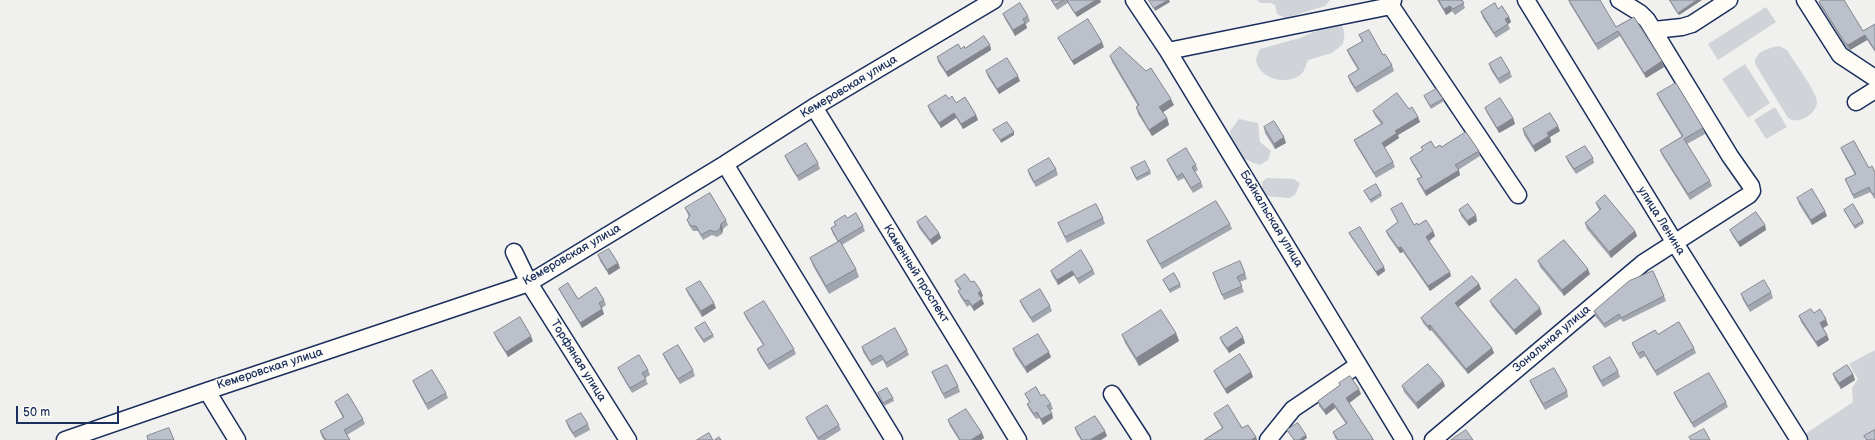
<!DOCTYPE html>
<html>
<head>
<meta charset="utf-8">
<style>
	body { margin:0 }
	#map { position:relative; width:1875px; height:440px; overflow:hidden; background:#f0f0ee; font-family:"Balsamiq Sans",sans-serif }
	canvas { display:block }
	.scale { position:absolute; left:16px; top:406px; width:103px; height:18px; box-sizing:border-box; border:2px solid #1b2f5e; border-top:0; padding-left:5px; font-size:12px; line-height:14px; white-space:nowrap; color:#1b2f5e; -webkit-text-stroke:3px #fdfcf7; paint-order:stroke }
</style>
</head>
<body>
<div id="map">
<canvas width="1875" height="440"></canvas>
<div class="scale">50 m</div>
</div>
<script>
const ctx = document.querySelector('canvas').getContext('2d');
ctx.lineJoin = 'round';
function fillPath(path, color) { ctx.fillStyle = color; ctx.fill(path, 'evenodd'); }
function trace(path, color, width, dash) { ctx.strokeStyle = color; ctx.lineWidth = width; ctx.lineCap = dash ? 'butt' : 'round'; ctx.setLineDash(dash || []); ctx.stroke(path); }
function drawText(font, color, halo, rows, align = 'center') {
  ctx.font = font + ' "Balsamiq Sans",sans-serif'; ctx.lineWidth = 3; ctx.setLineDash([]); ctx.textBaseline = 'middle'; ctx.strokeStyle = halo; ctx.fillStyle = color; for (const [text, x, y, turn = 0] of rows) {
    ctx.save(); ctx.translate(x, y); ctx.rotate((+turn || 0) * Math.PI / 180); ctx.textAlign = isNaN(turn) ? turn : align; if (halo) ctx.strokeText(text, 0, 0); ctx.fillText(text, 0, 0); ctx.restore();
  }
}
fillPath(new Path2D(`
	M1257,0H1330L1325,6L1285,18L1277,14L1275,5L1270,3H1261Z
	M1766,7L1776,22L1718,60L1708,44Z
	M1337,22C1346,28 1345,34 1343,44L1332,53L1308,60C1306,64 1305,69 1303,72C1291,87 1260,80 1256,61C1256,58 1258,53 1260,49L1300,38Z
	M1779,46L1787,50C1793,60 1816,91 1817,101C1818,113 1798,126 1788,118L1755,64C1754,52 1768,48 1779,46Z
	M1745,64L1770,103L1748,118L1722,79Z
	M1775,107L1787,127L1766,139L1754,120Z
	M1239,119L1258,123L1260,142L1271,151L1268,160L1260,165C1238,158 1234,152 1230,131Z
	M1267,178L1294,179L1300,183L1295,195L1289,198L1264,196L1262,182Z
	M1875,350V440H1805L1802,436L1853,402L1852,388L1858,379L1849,364Z`), '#d0d3d8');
const minor = new Path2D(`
	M1134,0L1168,51L1404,440
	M1393,0L1391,6L1518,195
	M1526,0L1675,243L1799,440
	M1805,0L1840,55L1875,78
	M1654,30L1682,27L1692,24L1729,0
	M1168,51L1391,6
	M1856,102L1875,90
	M814,107L1018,440
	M725,164L894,440
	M514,252L529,283L628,440
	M207,391L237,440
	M1112,394L1142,440
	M65,440L207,391L529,283L725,164L814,107L994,0
	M1268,440L1293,409L1358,365
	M1433,440L1643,263L1749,195L1752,191L1751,186L1730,156L1647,20L1640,13L1619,0`);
trace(minor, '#1b2f5e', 19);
trace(minor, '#fdfcf7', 16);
fillPath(new Path2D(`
	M1051,0H1100L1101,2L1077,17L1068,3L1057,10Z
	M1437,0H1462L1465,8L1455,15L1452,11L1446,15Z
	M1569,0L1616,27L1662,61L1664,67L1646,78L1620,36L1598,50L1570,4Z
	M1669,0H1702L1679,15Z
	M1819,2L1863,31L1875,24V52L1867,40L1850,50L1847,48L1821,7Z
	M1498,9L1509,17L1511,22L1508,24L1510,29L1496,38L1483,18L1481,12Z
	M1003,14L1028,16L1030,21L1026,24L1027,28L1015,36L1005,19Z
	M1359,35L1383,55L1392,65L1394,71L1357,93L1350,82L1348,76L1358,70L1349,55L1347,50L1362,42Z
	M1058,38L1104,47L1074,65L1060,42Z
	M990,45L991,50L948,77L938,62L937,57L961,49Z
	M1110,56L1174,105L1163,112L1167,118L1169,125L1152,136L1138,114L1136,107L1138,106L1112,62Z
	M1489,64L1510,72L1512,77L1500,84L1491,70Z
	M986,71L1020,81L999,94L988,77Z
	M1657,94L1703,128L1705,134L1687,144L1710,181L1712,186L1690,200L1662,155L1660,150L1682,137L1659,99Z
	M1424,96L1443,99L1444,101L1431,109Z
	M949,99L956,103L976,115L978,120L963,129L956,118L941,128L930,112L928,106Z
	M1485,108L1513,118L1515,124L1499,133L1487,113Z
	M1409,109L1418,117L1420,122L1398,135L1399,138L1384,147L1393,162L1395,167L1376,178L1356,145L1354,140L1381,124L1375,116L1373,111Z
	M1264,127L1286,143L1275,149L1265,133Z
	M1523,129L1560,131L1550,137L1551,142L1535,152L1524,135Z
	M1421,147L1435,148L1441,147L1479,151L1480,156L1458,170L1460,175L1426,196L1419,184L1417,179L1421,177L1412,163L1410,158L1423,150Z
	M1841,148L1875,172V198L1874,199L1871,192L1854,199L1845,179L1855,175L1843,153Z
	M785,156L818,163L820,169L799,181L787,161Z
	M1566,157L1593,158L1594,163L1576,174L1568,162Z
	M1167,160L1196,165L1198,170L1195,172L1201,182L1203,187L1193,193L1184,178L1178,181L1169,165Z
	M1056,169L1058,175L1036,187L1029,175L1028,170Z
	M1132,171H1150L1151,174L1137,181Z
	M1364,191L1381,193L1382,196L1371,203Z
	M1797,198L1827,216L1812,225L1799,204Z
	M1596,203L1635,231L1637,236L1611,258L1587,229L1585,223L1600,211L1598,208Z
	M685,208L726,220L728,225L723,229L722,234L717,237L712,235L703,240L698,231H693L689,225L687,220L689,217Z
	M1391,209L1414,225H1418L1433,231L1435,236L1429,241L1451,276L1430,291L1403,252L1400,253L1388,236L1386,231L1398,222Z
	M1459,210L1477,221L1469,226L1461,216Z
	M1844,210L1863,221L1864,223L1855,229Z
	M847,218L863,226L865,231L842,245L856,269L859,277L829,294L813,266L810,258L838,242L833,234L831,228L835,226L834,222Z
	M1103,218L1105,224L1067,243L1058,223Z
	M917,222L939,233L941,238L932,245L919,228Z
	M1230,224L1232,229L1162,269L1149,246L1147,241Z
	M1765,225L1766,230L1740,247L1732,235L1730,230Z
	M1349,233L1384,267L1385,271L1378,276L1351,237Z
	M598,255L618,263L620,268L609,275L600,261Z
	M1538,261L1590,274L1564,296L1540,267Z
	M1093,270L1095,274L1079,284L1074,275L1058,285L1052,275L1051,271Z
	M1213,273H1245L1247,279L1240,282L1244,292L1224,300Z
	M1163,280L1180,284L1181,287L1170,293Z
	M955,281L971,282L981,291L983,296L981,297L984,304L974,311L970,305L967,307L960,296L958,291L960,290L957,286Z
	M1479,284L1481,289L1458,307L1492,348L1494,353L1468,374L1431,330L1430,331L1423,323L1421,318Z
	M559,289L578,299L604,300L606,305L602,308L604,314L582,328L561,293Z
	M686,289L716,308L702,317L688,294Z
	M1771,292L1773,298L1750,312L1743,300L1741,294Z
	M1664,296L1666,301L1623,322L1621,319L1605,328L1595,316L1594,311Z
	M1020,301L1050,306L1052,311L1033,323L1022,306Z
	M1490,301L1542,314L1516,335L1492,306Z
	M744,313L794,349L796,354L769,370L759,354L757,349L763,345L746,318Z
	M1814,313L1828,325L1823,328L1827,335L1829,340L1818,347L1801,322L1799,316Z
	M695,328L713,335L714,337L704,343L696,331Z
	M494,333L533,341L508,357L496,338Z
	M1176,333L1179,341L1139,366L1125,343L1122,335Z
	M1658,334L1694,348L1696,353L1657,376L1645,356L1640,359L1634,348L1632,343Z
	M1220,338L1245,343L1229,353L1222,343Z
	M862,347L907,350L909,355L887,368L883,360L872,366L863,352Z
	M1013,349L1051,357L1027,373L1015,355Z
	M663,354L693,370L695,376L680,384L665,359Z
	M1593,367L1618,371L1620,377L1603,387L1595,373Z
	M618,368L648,370L650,375L645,378L648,384L632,393L620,373Z
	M1214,371L1251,372L1253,377L1227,394L1216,376Z
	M932,372L958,386L960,392L945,399L934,377Z
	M1833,374H1853L1855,380L1841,389L1835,380Z
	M413,381L446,393L448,398L428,410L415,386Z
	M1530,381L1567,391L1568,397L1545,410L1532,386Z
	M1339,383L1361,394L1349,403L1374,440H1337L1335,438L1333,432L1346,424L1335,408L1326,415L1319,406L1318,401L1340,385Z
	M1402,386H1445L1418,409L1404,392Z
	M878,393L893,398L894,401L884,406Z
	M1674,393L1726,402L1728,407L1694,428L1676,398Z
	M1025,394L1041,396L1051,404L1053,409L1050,411L1053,418L1043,425L1039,418L1036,419L1029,409L1027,404L1030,403Z
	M335,402L363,419L365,424L347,435L350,440H324L322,437L320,431L343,418L337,407Z
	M1214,414L1242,428L1256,437L1257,440H1204L1222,428L1216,418Z
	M806,418L839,425L841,430L825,440H818L808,423Z
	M948,420L982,433L984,438L981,440H959L950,426Z
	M566,421L588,424L590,430L575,438L568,427Z
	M1075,428L1107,436L1101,440H1081L1077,434Z`), '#a1a5ae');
fillPath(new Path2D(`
	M1096,0H1100L1101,2L1077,17L1075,13Z
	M1168,0H1169L1170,2L1155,11L1154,8Z
	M1697,0H1702L1679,15L1678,13Z
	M1450,6L1452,11L1446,15L1444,9Z
	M1509,17L1511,22L1507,25L1505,19Z
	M1025,23L1027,28L1015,36L1013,30Z
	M1865,35L1867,40L1850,50L1848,45Z
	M1102,42L1104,47L1074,65L1072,61Z
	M990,45L991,50L948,77L946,72Z
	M1662,61L1664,67L1646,78L1644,73Z
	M1018,76L1020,81L999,94L997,89Z
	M1171,99L1174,105L1162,113L1159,107Z
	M954,113L956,118L941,128L939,123Z
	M976,115L978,120L963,129L961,124Z
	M1418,117L1420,122L1398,135L1399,138L1384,148L1382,143L1395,131Z
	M1167,118L1169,125L1152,136L1149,130Z
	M1513,118L1515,124L1499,133L1497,128Z
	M1558,126L1560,131L1550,137L1551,142L1535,152L1533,146L1547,133Z
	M1014,132V135L1001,143L1000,140Z
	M1284,137L1286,143L1275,149L1274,144Z
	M1459,170L1460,175L1426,196L1425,191Z
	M1825,211L1827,216L1812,225L1811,220Z
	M1476,215L1477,221L1469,226L1467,221Z
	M721,224L723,229L722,234L720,229Z
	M1765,225L1766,230L1740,247L1738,242Z
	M1433,231L1435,236L1428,242L1426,237Z
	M1635,231L1637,236L1611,258L1609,252Z
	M939,233L941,238L932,245L930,240Z
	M1401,247L1403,252L1400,253L1398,248Z
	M618,263L620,268L609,275L607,270Z
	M1384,267L1385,271L1378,276L1376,272Z
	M1588,269L1590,274L1564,296L1562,290Z
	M1072,271L1074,275L1058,285L1057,280Z
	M1450,272L1451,276L1430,291L1428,286Z
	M1479,284L1481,289L1457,308L1455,303Z
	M981,291L983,296L980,298L978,293Z
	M982,299L984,304L974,311L972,306Z
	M714,303L716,308L702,317L701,311Z
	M1540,308L1542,314L1516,335L1514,330Z
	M602,309L604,314L582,328L580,323Z
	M1826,319L1828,325L1822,329L1820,323Z
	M1430,325L1431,330L1430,331L1428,326Z
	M1176,333L1179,341L1139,366L1136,358Z
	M1827,335L1829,340L1818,347L1816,342Z
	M531,336L533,341L508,357L506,352Z
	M1243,337L1245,343L1229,353L1227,348Z
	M1492,348L1494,353L1468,374L1466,369Z
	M1049,352L1051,357L1027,373L1025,367Z
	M1251,372L1253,377L1227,394L1225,389Z
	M1853,374L1855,380L1841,389L1839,383Z
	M1443,381L1445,386L1418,409L1416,403Z
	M1359,389L1361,394L1348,404L1346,398Z
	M1333,403L1335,408L1326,415L1324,410Z
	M1052,413L1053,418L1043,425L1041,419Z
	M1105,431L1107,436L1101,440H1090Z
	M982,433L984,438L981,440H971Z
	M1306,435L1307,438L1304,440H1299Z
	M1256,437L1257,440H1251Z`), '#83868d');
const building = new Path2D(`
	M1052,0H1064L1055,5Z
	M1067,0H1096L1075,13Z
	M1149,0H1168L1154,8Z
	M1439,0H1462L1464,3L1453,9L1450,6L1444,9Z
	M1569,0H1600L1616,27L1634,17L1662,61L1644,73L1618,31L1596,44Z
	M1670,0H1697L1678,13Z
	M1822,0H1844L1863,31L1875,24V50L1865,35L1848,45L1845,43L1819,2Z
	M1020,3L1028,16L1023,19L1025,23L1013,30L1003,14Z
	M1495,3L1498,9L1502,6L1509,17L1505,19L1508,24L1494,33L1481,12Z
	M1088,19L1102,42L1072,61L1058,38Z
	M1369,30L1383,55L1385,54L1392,65L1355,88L1348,76L1359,69L1347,50L1363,41L1359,35Z
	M984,36L990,45L946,72L937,57L958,44L961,49L964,46L965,48Z
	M1120,47L1146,71L1151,68L1171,99L1159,107L1167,118L1149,130L1136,107L1139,105L1110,56Z
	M1501,57L1510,72L1498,79L1489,64Z
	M1007,58L1018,76L997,89L986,71Z
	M1676,83L1703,128L1684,139L1710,181L1688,194L1660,150L1683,136L1657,94Z
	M1436,89L1443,99L1430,106L1424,96Z
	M1397,93L1409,109L1412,107L1418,117L1395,131L1397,133L1382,143L1393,162L1374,173L1354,140L1383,123L1373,111Z
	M946,95L949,99L952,96L956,103L965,97L976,115L961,124L954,113L939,123L928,106Z
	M1500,98L1513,118L1497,128L1485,108Z
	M1550,113L1558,126L1547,133L1549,136L1533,146L1523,129Z
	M1274,121L1284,137L1274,144L1264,127Z
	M1007,122L1014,132L1000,140L993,130Z
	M1466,132L1479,151L1455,165L1459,170L1425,191L1417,179L1422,177L1410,158L1423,150L1421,147L1431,141L1435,148L1440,145L1441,147Z
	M1854,141L1869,168L1872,166L1875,172V193L1872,194L1869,187L1853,195L1845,179L1856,174L1841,148Z
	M806,143L818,163L797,176L785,156Z
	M1585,146L1593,158L1574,169L1566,157Z
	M1186,148L1196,165L1192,167L1201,182L1191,188L1182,173L1177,177L1167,160Z
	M1049,158L1056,169L1034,182L1028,170Z
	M1145,161L1150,171L1136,178L1131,168Z
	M1376,184L1381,193L1370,200L1364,191Z
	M1812,189L1825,211L1811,220L1797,198Z
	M710,193L726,220L721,224L720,229L715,232L710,230L701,235L696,226H691L687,220L690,215L685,208Z
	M1605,195L1635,231L1609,252L1585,223L1601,209L1596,203Z
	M1216,201L1230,224L1160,264L1147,241Z
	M1402,203L1414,225L1417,223L1418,225L1426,220L1433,231L1426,237L1450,272L1428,286L1401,247L1398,248L1386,231L1398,222L1391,209Z
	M1096,204L1103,218L1065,237L1058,223Z
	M1468,204L1476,215L1467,221L1459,210Z
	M1853,204L1863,221L1854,226L1844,210Z
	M1756,212L1765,225L1738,242L1730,230Z
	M856,213L863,226L838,241L831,228L836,225L834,222L845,215L847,218Z
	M926,216L939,233L930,240L917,222Z
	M1360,227L1384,267L1376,272L1349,233Z
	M1564,240L1588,269L1562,290L1538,261Z
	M840,241L856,269L826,286L810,258Z
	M609,249L618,263L607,270L598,255Z
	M1081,250L1093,270L1077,279L1072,271L1057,280L1051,271Z
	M1240,261L1245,273L1237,277L1242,286L1222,295L1213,273Z
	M1653,271L1664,296L1621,318L1619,314L1604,324L1594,311L1629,281Z
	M1174,273L1180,284L1169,290L1163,280Z
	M965,274L971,282L974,281L981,291L978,293L982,299L972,306L968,300L965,301L958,291L961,289L955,281Z
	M1472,276L1479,284L1455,303L1492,348L1466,369L1430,325L1428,326L1421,318Z
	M1516,279L1540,308L1514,330L1490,301Z
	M1764,280L1771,292L1748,306L1741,294Z
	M700,281L714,303L701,311L686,289Z
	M568,283L578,299L596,287L604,300L599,303L602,309L580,323L559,289Z
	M1040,289L1050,306L1031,318L1020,301Z
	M764,301L794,349L767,365L757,349L764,345L744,313Z
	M1811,309L1814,313L1820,309L1826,319L1820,323L1827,335L1816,342L1799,316Z
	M1161,310L1176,333L1136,358L1122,335Z
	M520,317L531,336L506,352L494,333Z
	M705,322L713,335L703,340L695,328Z
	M1679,322L1694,348L1655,371L1643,351L1638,354L1632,343L1655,330L1658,334Z
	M1237,327L1243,337L1227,348L1220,338Z
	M895,328L907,350L886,363L881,355L870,361L862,347Z
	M1038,334L1049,352L1025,367L1013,349Z
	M678,345L693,370L678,379L663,354Z
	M1240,354L1251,372L1225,389L1214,371Z
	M639,355L648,370L642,373L646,379L630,388L618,368Z
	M1610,357L1618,371L1601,381L1593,367Z
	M1428,364L1443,381L1416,403L1402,386Z
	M947,365L958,386L943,394L932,372Z
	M1847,365L1853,374L1839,383L1833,374Z
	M1554,368L1567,391L1543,404L1530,381Z
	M432,370L446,393L426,404L413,381Z
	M1709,373L1726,402L1692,423L1674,393Z
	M1350,376L1359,389L1346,398L1373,439L1372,440H1338L1333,432L1347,423L1333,403L1324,410L1318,401L1340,385L1339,383Z
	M1036,387L1041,396L1044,394L1051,404L1047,406L1052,413L1041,419L1037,412L1034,414L1027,404L1030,402L1025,394Z
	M887,388L893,398L883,403L878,393Z
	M348,394L363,419L344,430L350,440H326L320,431L344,417L335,402Z
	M827,405L839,425L818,438L806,418Z
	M1228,405L1242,428L1248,425L1256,437L1251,440H1204L1223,428L1214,414Z
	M966,409L982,433L971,440H960L948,420Z
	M581,413L588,424L573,433L566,421Z
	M1095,416L1105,431L1090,440H1082L1075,428Z
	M1298,423L1306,435L1299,440H1294L1287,430Z
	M169,428L174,440H148L147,436Z
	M1704,429L1710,440H1691L1689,437Z
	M1466,430L1473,440H1451Z
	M1875,430V440H1867L1864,436Z
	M709,433L713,440H697Z
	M719,437L721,440H715Z`);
fillPath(building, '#bbc0ca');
trace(building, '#83868d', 1);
drawText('12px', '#1b2f5e', '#fdfcf7', [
	["Кемеровская улица",849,87,-31],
	["Байкальская улица",1271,219,59],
	["улица Ленина",1661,221,58],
	["Кемеровская улица",572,255,-30],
	["Каменный проспект",916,274,58],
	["Зональная улица",1552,339,-40],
	["Торфяная улица",578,361,58],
	["Кемеровская улица",270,369,-18]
]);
</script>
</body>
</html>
